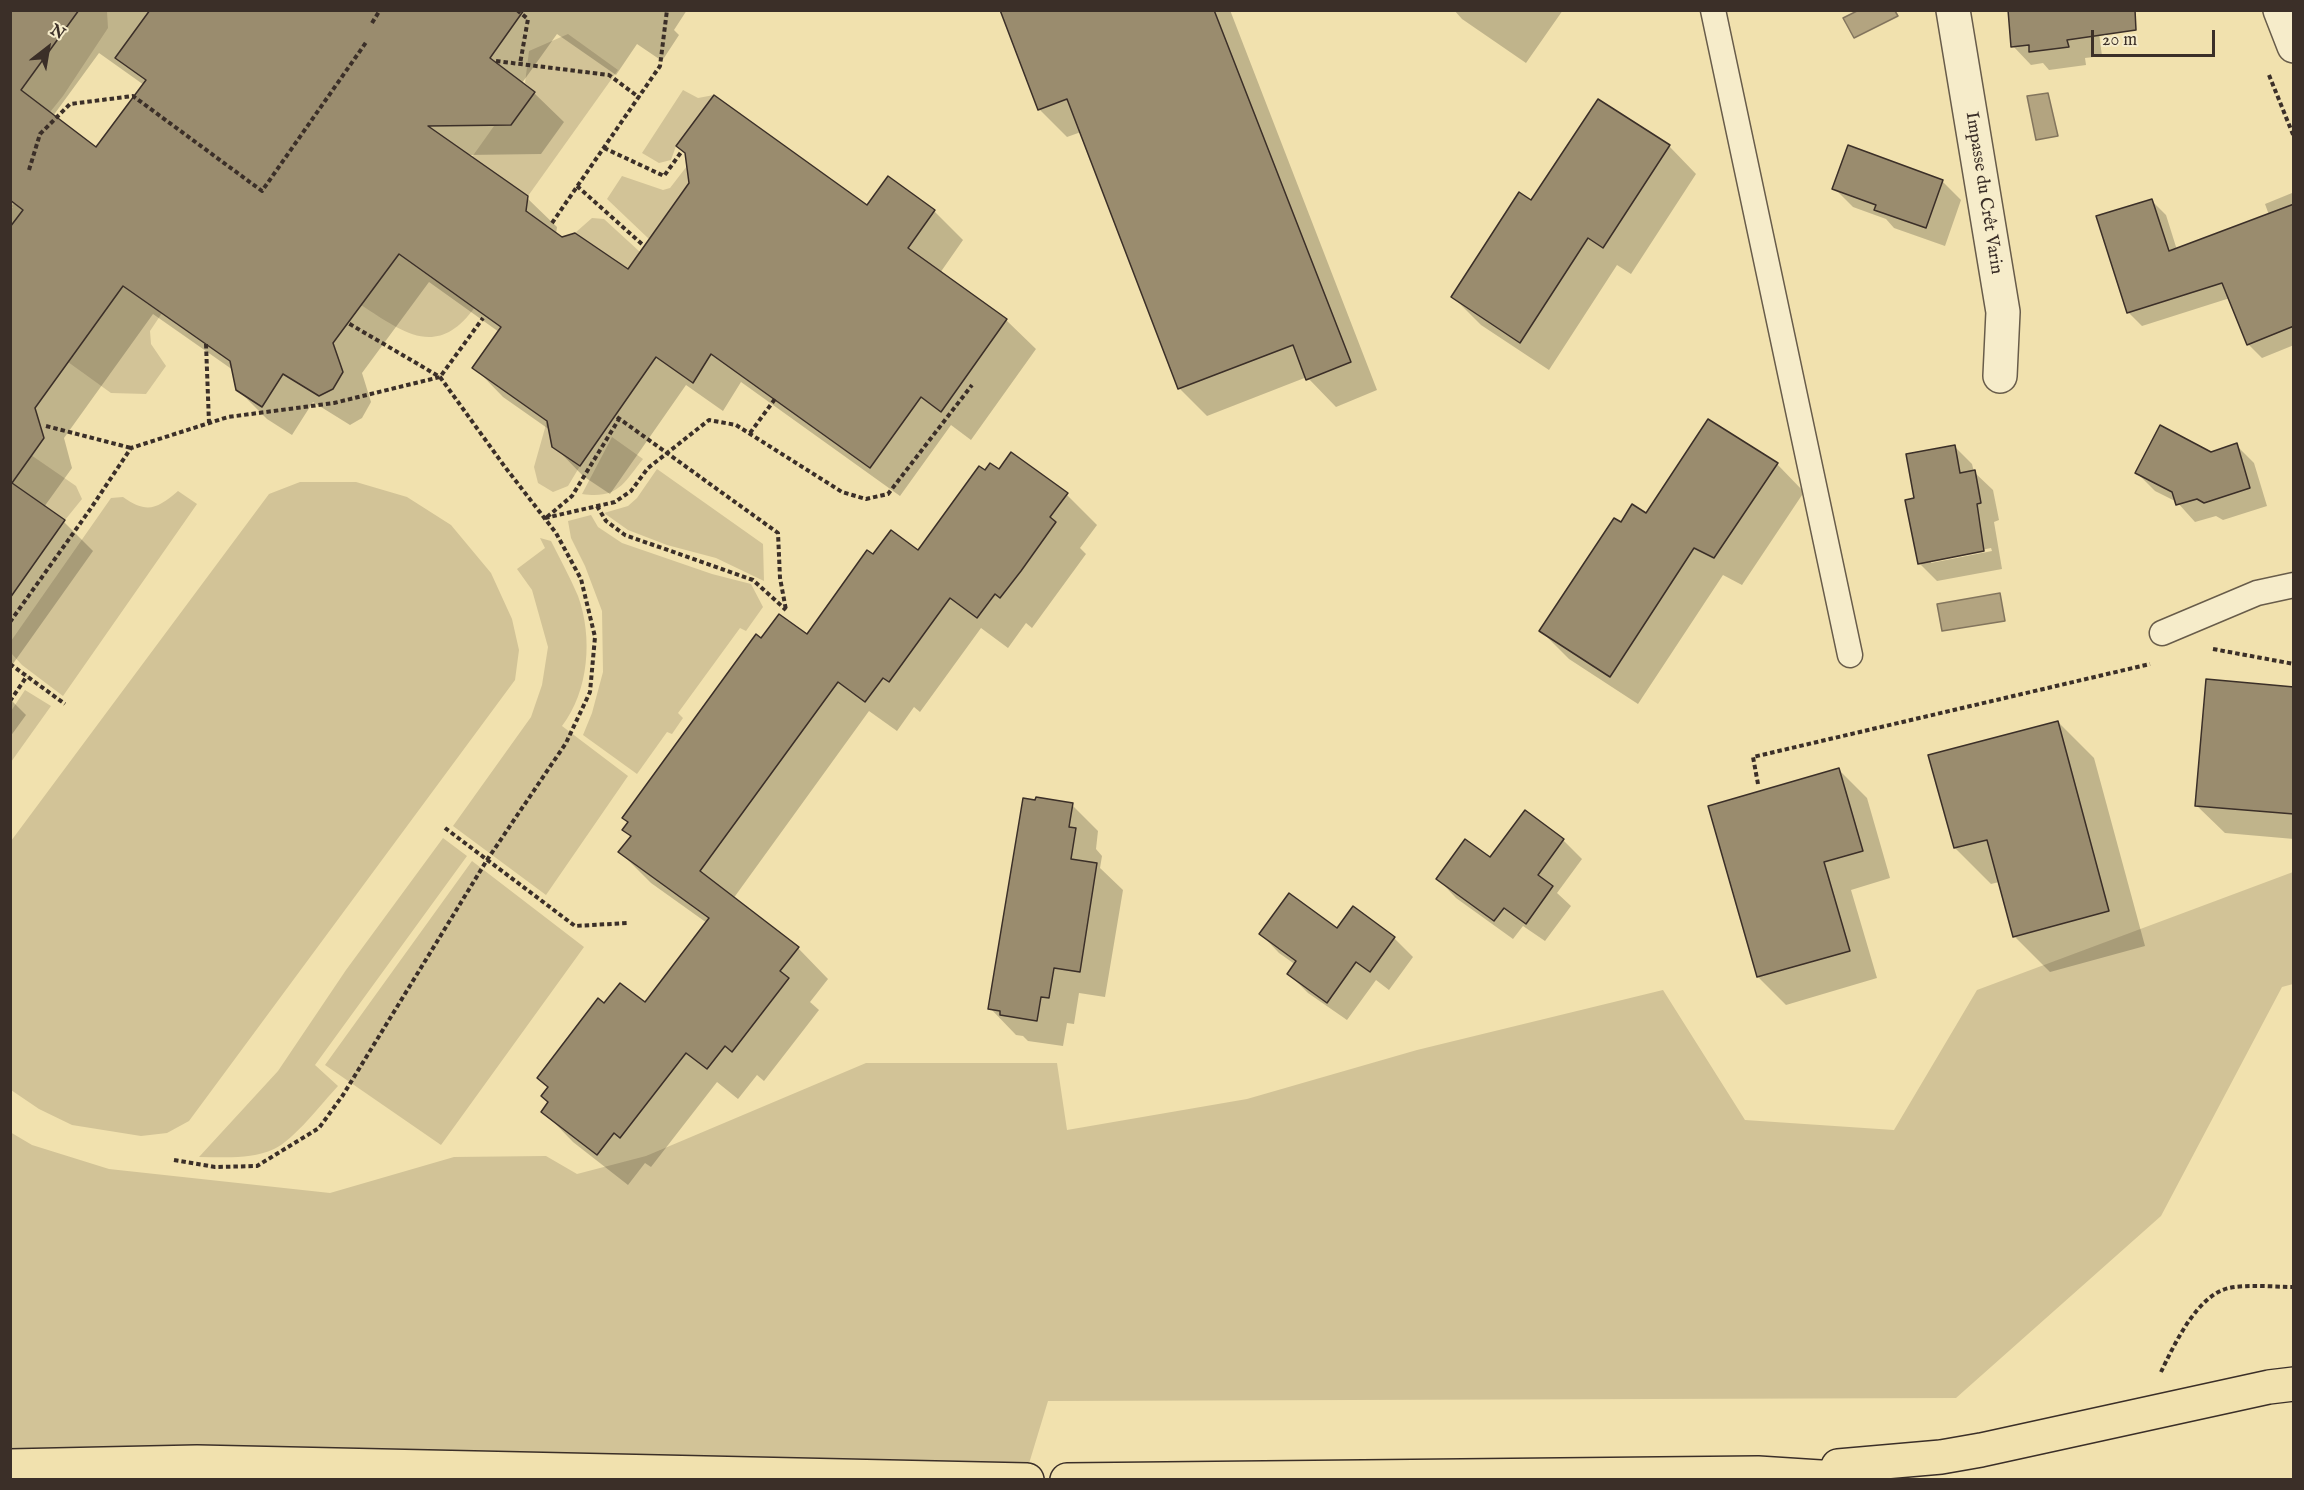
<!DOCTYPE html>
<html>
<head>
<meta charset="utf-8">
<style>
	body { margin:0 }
	#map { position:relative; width:2304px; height:1490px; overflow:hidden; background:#f1e1ae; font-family:"IM FELL English",serif }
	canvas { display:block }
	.frame { position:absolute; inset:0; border:12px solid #3b2f28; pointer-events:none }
	.north { position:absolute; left:18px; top:18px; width:60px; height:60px; -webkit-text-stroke:4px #f6ecca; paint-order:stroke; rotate:31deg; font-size:16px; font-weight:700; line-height:24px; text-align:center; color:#3b2f28 }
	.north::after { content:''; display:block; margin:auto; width:21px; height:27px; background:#3b2f28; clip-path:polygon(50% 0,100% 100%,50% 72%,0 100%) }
	.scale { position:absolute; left:2091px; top:30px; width:124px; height:27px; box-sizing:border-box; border:3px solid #3b2f28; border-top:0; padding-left:8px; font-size:18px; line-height:21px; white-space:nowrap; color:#3b2f28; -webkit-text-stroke:4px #f6ecca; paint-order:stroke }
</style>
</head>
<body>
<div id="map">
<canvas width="2304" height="1490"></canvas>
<div class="frame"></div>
<div class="north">N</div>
<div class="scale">20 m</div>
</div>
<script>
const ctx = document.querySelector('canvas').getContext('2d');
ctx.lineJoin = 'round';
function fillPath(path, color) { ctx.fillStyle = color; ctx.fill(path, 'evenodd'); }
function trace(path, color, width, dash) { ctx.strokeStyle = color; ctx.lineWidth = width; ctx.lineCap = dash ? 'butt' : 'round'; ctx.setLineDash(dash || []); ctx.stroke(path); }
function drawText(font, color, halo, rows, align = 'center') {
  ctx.font = font + ' "IM FELL English",serif'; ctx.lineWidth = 4.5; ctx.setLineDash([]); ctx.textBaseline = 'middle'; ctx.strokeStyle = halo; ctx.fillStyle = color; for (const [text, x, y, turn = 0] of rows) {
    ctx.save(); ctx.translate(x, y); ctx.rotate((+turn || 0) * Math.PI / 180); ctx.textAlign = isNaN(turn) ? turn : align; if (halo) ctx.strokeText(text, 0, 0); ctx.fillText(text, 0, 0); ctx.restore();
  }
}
fillPath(new Path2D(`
	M78,11H107L108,28L63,96L34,132L11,105Z
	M568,34L618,70L528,196L472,157L494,126L511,125L535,92L525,83L529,51Z
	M683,90L698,98L714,95L676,146L671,160L659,163L642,153Z
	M687,166L689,183L649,239L607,199L622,176L663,190L670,188Z
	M15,203L24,209L11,227V206Z
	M592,218L604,219L640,252L628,269L575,233Z
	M399,254L475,307C437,360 403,332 361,305Z
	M123,286L162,313L150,331L151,344L166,366L146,394L111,393L68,362Z
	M547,421L552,447L580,466L568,486L553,492L538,483L534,467Z
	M612,437L643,459C623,484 618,499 582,494Z
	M31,455L76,486L82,499L65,520L11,482Z
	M657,469L763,544L764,581L716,558L667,545L628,530L604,513L628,506L637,498Z
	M300,482H356L407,497L451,525L491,573L512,619L519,650L515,680L189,1121L167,1133L141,1136L72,1125L39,1109L11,1090V841L269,494Z
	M178,491L197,504L63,696L22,665L11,653V641L111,498L123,497C147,514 157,509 178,491Z
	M591,515L598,527L622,543L712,574L751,584L763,607L746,631L740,628L678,713L683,718L672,734L667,732L637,774L583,735L592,713L603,672L602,611L585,566L571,538L568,521Z
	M540,538L551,541C560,559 570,577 578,596C593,637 589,691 562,726L628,776L546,895L453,826L531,717L542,685L548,647L532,590L517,569L545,548Z
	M25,690L51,706L11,762V711Z
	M443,838L467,856L315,1065L338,1086C322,1103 294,1140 274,1149C250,1160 224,1157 199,1157L278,1071L346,970Z
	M472,861L584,947L441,1145L325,1065Z
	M2293,872V984L2282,987L2161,1216L1956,1398L1048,1401L1024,1480L11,1479L10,1132L32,1145L109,1169L330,1193L454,1157L546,1156L577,1174L646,1156L866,1063H1057L1067,1130L1247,1099L1417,1050L1663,990L1745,1120L1894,1130L1977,990Z`), '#d2c397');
const water = new Path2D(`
	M1857,11H1895L1898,16L1854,38L1843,18Z
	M2048,93L2058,136L2036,140L2027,96Z
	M2000,593L2005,621L1942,631L1937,604Z`);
fillPath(water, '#b3a480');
trace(water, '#83755d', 1.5);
fillPath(new Path2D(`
	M10,10H687L674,30L679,35L662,61L637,44L616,75L557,34L522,83L534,93L564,122L541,154L466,155L527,198L557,227L556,234L628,271L691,184L687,155L678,146L867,207L934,211L963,240L940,273L1006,320L1036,349L971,440L951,425L900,496L741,382L723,411L686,385L610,494L583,476L554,446L550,430L503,397L474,367L499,332L429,282L362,373L371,402L362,418L350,425L313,402L292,435L267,419L237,389L233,370L153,314L64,438L72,468L44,507L64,522L93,551L10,668V208H13L10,206ZM99,53L144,85L96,149L53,116Z
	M1002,10H1230L1377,390L1336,407L1307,377L1207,416L1179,388L1081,132L1067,137L1039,109Z
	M1454,10H1563L1526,63L1462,19Z
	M2096,10L2102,56L2085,58L2086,65L2049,70L2043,63L2031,65L2013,46Z
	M1669,146L1696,174L1631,274L1617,265L1549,370L1481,325L1453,297L1532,202Z
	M1942,181L1961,200L1945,246L1894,228L1886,219L1853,207L1834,188Z
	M2292,193L2294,195V345L2262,358L2248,344L2230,298L2142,326L2128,312L2152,201L2166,215L2177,250L2269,215L2265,204Z
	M2236,445L2254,463L2267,506L2223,520L2216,516L2195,522L2177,502L2155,491L2137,473Z
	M1954,446L1972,464L1974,472L1993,490L1999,520L1994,522L2002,569L1937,581L1919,563L1916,499ZM1991,548L1992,551L1931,563V560Z
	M1012,454L1067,495L1097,525L1080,548L1086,554L1032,628L1026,623L1008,648L981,628L920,712L914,707L897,731L869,711L733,899L798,948L828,979L810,1002L819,1010L764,1081L757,1075L738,1099L717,1082L651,1167L645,1163L628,1185L573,1142L543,1111L550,1102L549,1088L539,1078L605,1005H645L707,923L651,883L620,852L632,837L624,829L629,823L624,818L762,640L807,636L874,556L918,552L985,472L999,471Z
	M1777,464L1804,492L1742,585L1723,575L1638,704L1569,659L1541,631L1621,524Z
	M2294,688V839L2225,833L2197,806Z
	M10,699L26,715L10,737Z
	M2058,722L2094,758L2145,946L2050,972L2014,936L1999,882L1991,884L1955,848Z
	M1839,770L1867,798L1890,878L1851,890L1877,978L1786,1005L1758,977L1709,807Z
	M1072,805L1098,831L1096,849L1102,856L1100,868L1123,890L1105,997L1079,993L1074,1024L1067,1023L1063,1046L1028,1041L1023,1036L1016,1035L990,1008Z
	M1563,840L1582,859L1557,893L1571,906L1545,941L1523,926L1513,939L1456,898L1438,879Z
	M1354,908L1394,938L1413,957L1389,990L1376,980L1347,1020L1308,993L1289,974L1296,965L1279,953L1261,934L1337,930Z`), '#0003');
const building = new Path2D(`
	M10,10H79L21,90L96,147L146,80L115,58L150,10H524L490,58L535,92L511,125L428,126L528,196L526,211L562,237L575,233L628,269L689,183L685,153L676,146L714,95L867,205L888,176L935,210L908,248L1007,319L941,412L921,397L870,468L711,354L693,383L656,357L580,466L552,447L547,421L472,368L501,327L399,254L333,343L343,372L333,389L319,396L283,374L262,407L236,390L230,361L123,286L35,408L44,438L12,483L65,520L10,598V227L23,210L10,200Z
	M1000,10H1214L1351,362L1306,380L1293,345L1178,389L1067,99L1038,110Z
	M2008,10H2135L2136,30L2067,40L2069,47L2029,52V45L2011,47Z
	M1598,99L1670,145L1603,248L1588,238L1520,343L1451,297L1519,192L1531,200Z
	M1848,145L1943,180L1926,228L1874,210L1876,205L1832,189Z
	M2152,199L2169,251L2294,204V326L2247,345L2222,283L2127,313L2096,216Z
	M1708,419L1778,463L1714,558L1694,548L1610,677L1539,631L1614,518L1621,522L1632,504L1646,513Z
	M2160,425L2211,452L2237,443L2250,488L2204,503L2197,499L2176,505L2172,492L2135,473Z
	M1955,445L1960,473L1975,470L1981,503L1977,504L1984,551L1918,564L1905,500L1914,498L1906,454Z
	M1011,452L1068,493L1050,517L1056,522L1021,571L1000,598L995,594L977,618L950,598L889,682L883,678L865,702L838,682L700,871L799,947L780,971L789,978L732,1052L725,1046L707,1069L686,1053L620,1138L614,1133L597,1155L541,1112L548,1102L541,1096L548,1087L537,1078L598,998L604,1003L620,983L645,1002L709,918L618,852L631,836L622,830L628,822L622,818L756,634L761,638L779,614L807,634L867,550L873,554L891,530L918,550L979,466L985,470L990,463L999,469Z
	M2206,679L2294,687V814L2195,806Z
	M2058,721L2109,911L2013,937L1987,840L1954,848L1928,755Z
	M1839,768L1863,851L1824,862L1850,951L1757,977L1708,806Z
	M1036,797L1073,803L1069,827L1076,828L1071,859L1097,863L1080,972L1054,968L1049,998L1041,997L1037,1021L1000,1015V1011L988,1009L1023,798L1035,800Z
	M1525,810L1564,839L1538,875L1553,886L1526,924L1504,908L1494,921L1436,879L1465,839L1490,857Z
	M1289,893L1337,928L1353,906L1395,937L1370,972L1356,962L1327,1003L1287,974L1296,961L1259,934Z`);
fillPath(building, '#9a8c6e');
trace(building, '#3b2f28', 1.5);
const lane = new Path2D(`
	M1713,10L1850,655
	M2162,633L2257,593L2294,585`);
const street = new Path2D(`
	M1953,10L2003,312L2000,376
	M2280,10L2294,46`);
const highway = new Path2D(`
	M10,1466L197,1462L1027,1480
	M1838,1466L1941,1457L1981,1450L2269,1387L2294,1384
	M1067,1480L1758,1473L1867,1480`);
trace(lane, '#685c4a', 27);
trace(street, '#685c4a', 36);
trace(highway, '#3b2f28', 36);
trace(new Path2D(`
	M517,10L528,19L520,64
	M372,23L380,10
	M496,61L609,75L640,98
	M2269,75L2294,137
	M604,148L664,176L682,151
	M29,170L40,134L70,104L133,96L262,191L367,41
	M577,186L643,245
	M552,223L660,66L667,10
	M206,344L209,423
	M617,417L778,533L780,578L786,610
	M46,426L131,448
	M750,433L775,399
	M597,506L606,521L625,535L753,580L786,610
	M547,517L572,496L619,419
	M545,518L615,502L631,491L648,468L709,420L736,425L842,492L866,499L888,494L972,385
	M10,622L89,511L131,448L228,417L334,403L440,377L483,318
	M2213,649L2294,664
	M10,664L65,704
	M10,701L27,676
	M1758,784L1753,757L2150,664
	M445,828L575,926L627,923
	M174,1160L215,1167L257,1166L319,1128L343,1095L487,860L566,743L590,692L595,637L581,579L556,533L505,467L440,377L348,323
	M2161,1372C2174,1345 2197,1295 2229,1288C2249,1284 2273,1287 2294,1287`), '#3b2f28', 4, [4.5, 3]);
trace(lane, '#f6ecca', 24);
trace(street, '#f6ecca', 33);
trace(highway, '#f1e1ae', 33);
drawText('18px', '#3b2f28', '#f6ecca', [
	["Impasse du Crêt Varin",1983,193,81]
]);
</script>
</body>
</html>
